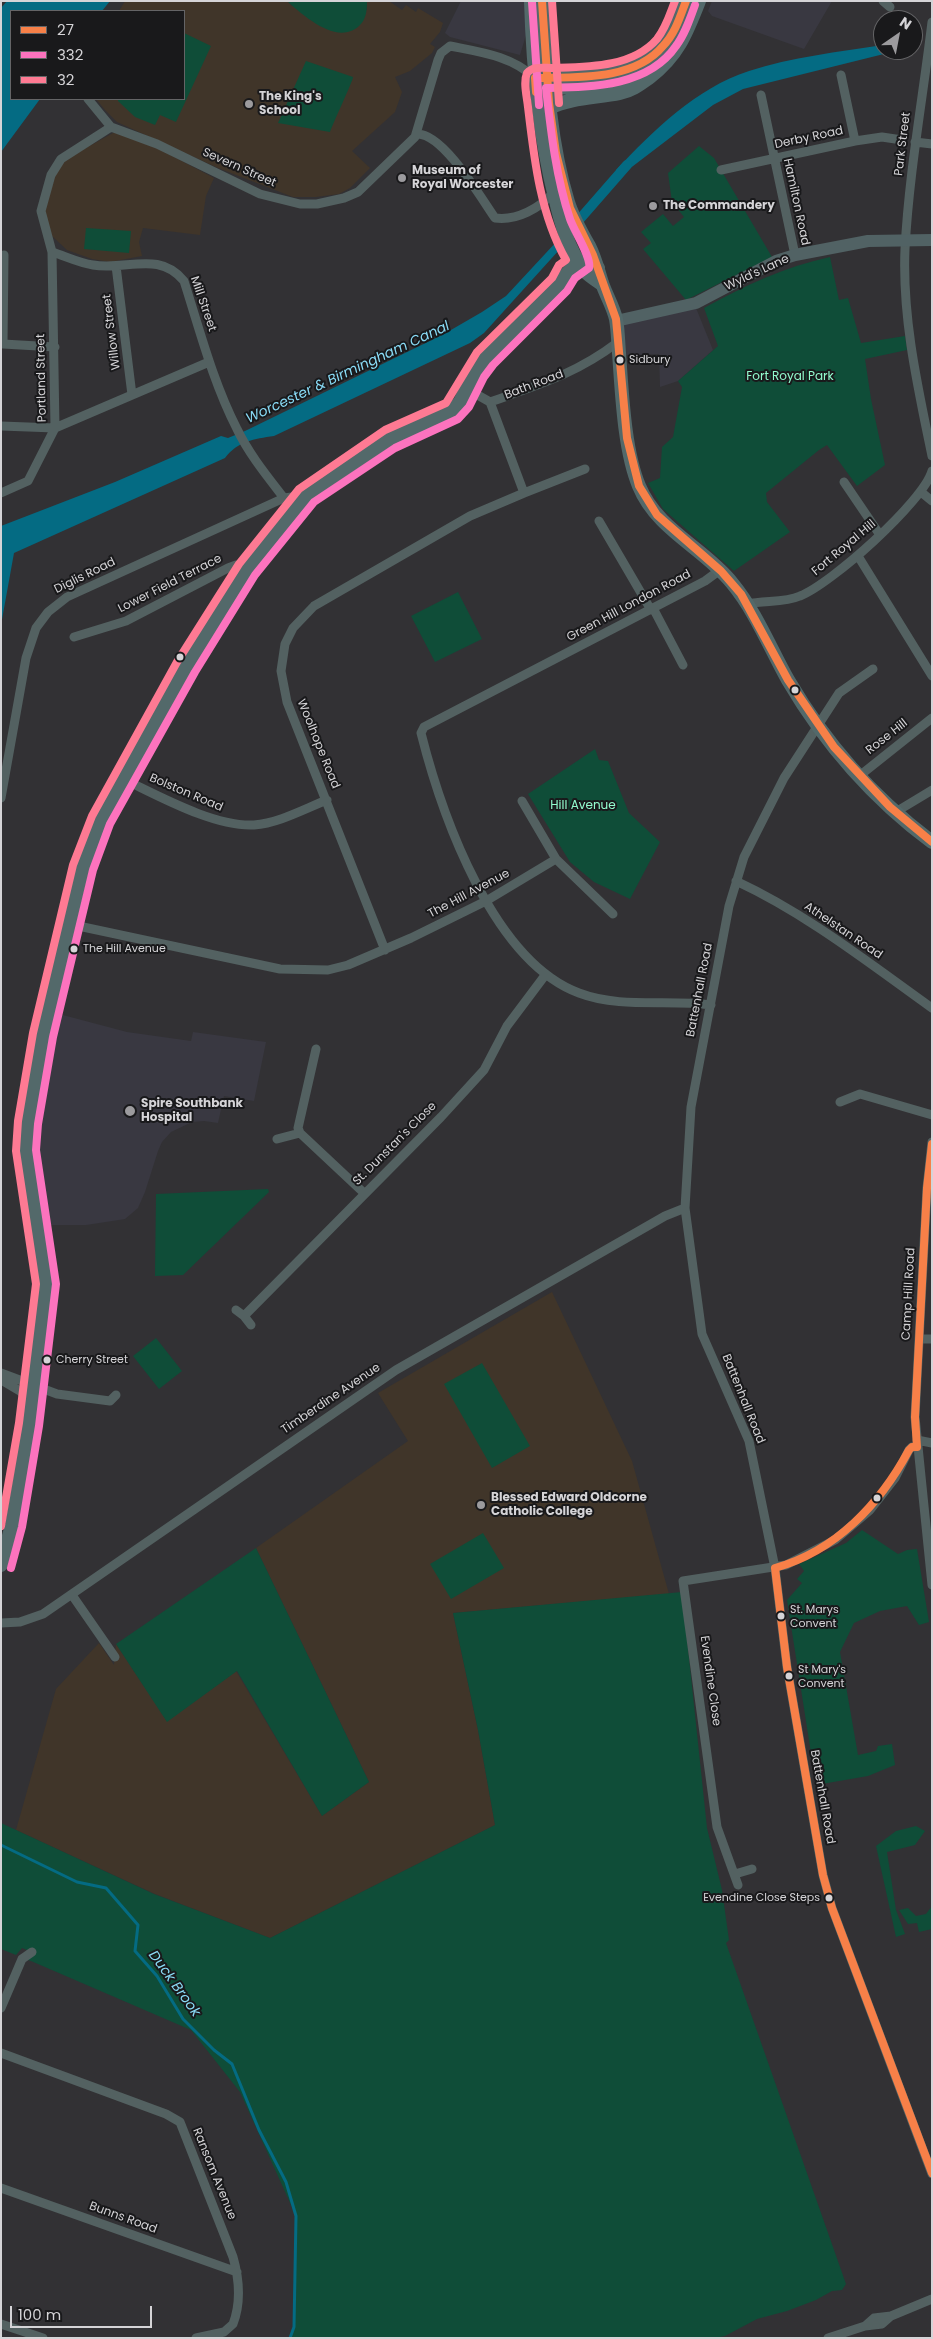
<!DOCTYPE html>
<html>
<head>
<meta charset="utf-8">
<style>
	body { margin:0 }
	#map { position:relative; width:933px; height:2339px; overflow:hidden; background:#323134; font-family:Poppins,sans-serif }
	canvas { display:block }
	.frame { position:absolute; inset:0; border:2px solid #d5d4d7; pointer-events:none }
	.legend { position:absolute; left:10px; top:10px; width:175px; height:90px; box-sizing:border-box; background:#19191b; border:1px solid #646466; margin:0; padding:6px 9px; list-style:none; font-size:15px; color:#d5d4d7 }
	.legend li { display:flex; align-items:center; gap:10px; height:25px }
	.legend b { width:25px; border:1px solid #646466 }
	.north { position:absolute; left:873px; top:10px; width:50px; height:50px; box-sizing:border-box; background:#19191b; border:1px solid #646466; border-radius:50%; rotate:33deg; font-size:14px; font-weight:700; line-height:20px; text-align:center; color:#d5d4d7 }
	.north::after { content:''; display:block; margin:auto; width:18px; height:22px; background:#9c9b9e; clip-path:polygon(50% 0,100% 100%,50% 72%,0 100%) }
	.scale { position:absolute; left:10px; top:2306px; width:142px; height:22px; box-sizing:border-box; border:2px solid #d5d4d7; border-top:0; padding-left:6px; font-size:15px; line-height:18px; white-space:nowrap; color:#d5d4d7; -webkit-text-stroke:4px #19191b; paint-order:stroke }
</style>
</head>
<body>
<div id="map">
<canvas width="933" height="2339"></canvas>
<div class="frame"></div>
<ul class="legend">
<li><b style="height:6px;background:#f78048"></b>27</li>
<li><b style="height:6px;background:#fc73be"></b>332</li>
<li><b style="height:6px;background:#fe7a93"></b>32</li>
</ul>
<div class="north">N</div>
<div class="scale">100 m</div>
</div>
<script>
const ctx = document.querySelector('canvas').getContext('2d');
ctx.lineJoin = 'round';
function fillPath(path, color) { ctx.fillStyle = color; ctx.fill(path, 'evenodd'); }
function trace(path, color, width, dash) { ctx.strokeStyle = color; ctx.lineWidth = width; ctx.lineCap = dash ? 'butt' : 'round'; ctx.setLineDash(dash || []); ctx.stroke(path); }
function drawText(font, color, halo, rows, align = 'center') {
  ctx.font = font + ' Poppins,sans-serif'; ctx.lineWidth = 4; ctx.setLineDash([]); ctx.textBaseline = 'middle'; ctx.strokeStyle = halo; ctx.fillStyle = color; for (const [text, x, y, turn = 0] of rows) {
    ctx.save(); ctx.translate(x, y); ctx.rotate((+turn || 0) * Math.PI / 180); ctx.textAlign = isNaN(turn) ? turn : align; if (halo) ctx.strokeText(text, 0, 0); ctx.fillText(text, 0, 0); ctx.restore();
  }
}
fillPath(new Path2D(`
	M461,1H525L526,35L520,55L450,37L445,33Z
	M712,1H832L804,49L712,16L708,11Z
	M696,308L713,350L678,381L660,387L659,354L625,355L623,323Z
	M59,1014L127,1032L191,1041L193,1032L266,1042L254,1101L224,1096L218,1123L204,1121L192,1122L171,1132L162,1142L158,1151L145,1192L138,1208L125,1219L86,1225H48L38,1165L37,1128Z`), '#393841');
fillPath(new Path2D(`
	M125,1H287L292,6L367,10V1H389L402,10L406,5L416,12L418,8L443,23L440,32L430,44L435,47L432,53L410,71L395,77L402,92L395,112L352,151L370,168L350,188L339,194L316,197H293L218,168L117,122L105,110L96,99H184V11H119Z
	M115,132L159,149L214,178L206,196L200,235L143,228L139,242L142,256L110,262L92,259L67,250L52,236L44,212L55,176L64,160Z
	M552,1292L632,1461L669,1594L453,1613L478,1730L495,1825L270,1938L155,1894L16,1830L56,1689L99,1643L114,1665L116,1644L167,1721L236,1671L322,1816L369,1782L256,1548L408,1441L378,1393Z`), '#403529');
fillPath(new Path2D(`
	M287,1H367C367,11 366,20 359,26C337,46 304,16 287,1Z
	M184,33L211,46L176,122L160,115L155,125L135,117L118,101V99H184Z
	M306,61L353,77C353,81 333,123 330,132L278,123Z
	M699,146L714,158L772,257L686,300L643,249L651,243L641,232L663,214L673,226L684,217L672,202L668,173Z
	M86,228L131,231L129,253L84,249Z
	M830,257L839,300L848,298L861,343L905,336L907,350L865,359L871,399L885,465L857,486L827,445L819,450L766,493L767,502L790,532L734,571L663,509L648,483L660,478L662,447L673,437L682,387L678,381L718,346L704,308C744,286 784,267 830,257Z
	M458,592L482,639L435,662L411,616Z
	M595,749L599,760L608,761L629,813L660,842L630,899L594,882L570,862L528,794Z
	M268,1189L269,1192L183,1275L155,1276L156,1194Z
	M156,1338L182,1371L159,1389L133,1356Z
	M482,1363L530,1446L492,1468L444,1384Z
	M862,1530L898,1554L907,1550L917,1549L929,1622L919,1625L907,1606L880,1611L854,1623L840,1652L858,1755L876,1751L878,1746L892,1744L895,1765L868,1776L816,1785L787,1600L802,1583L797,1579L804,1571L799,1564L846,1543Z
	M483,1533L504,1568L451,1599L430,1564Z
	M256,1548L369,1782L322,1816L237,1671L167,1722L116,1644Z
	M682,1592L707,1828L722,1890L729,1940L726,1943L846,2284L842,2290L832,2291L816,2300L787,2311L757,2319L725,2336L715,2338H291L294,2326L296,2216L240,2092L191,2030L31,1961L28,1960L32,1952L22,1948L16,1955L1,1949V1823L154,1894L270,1938L495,1825L478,1730L453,1613Z
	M916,1826L925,1831L915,1845L887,1852L896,1910L905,1934L896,1937L876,1846L896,1831Z
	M932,1906V1929L919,1932L917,1923L908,1924L899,1910L908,1908L916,1916L926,1914Z`), '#0f4d38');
fillPath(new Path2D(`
	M7,1H110L102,11H11V99H40L1,152V8Z
	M883,45V50H900L743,89L713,105L620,176L616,170C653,131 696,88 749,71C791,57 839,52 883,45Z
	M570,230L560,249L484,333L470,343L274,436C254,439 238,441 225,458L14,553L1,625V526L115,482L221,436L228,438L245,431L444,334L482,312L506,296L558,240Z`), '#046b83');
trace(new Path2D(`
	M1,1845L77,1882L106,1888L138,1925L135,1951L157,1976L183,2019L214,2050L232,2064L259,2130L286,2182L296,2216L294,2327L290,2338`), '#046b83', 3);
trace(new Path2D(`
	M572,228L627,165`), '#046b83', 10);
trace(new Path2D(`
	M883,1L890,7
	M544,17L552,1
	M932,22C923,97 909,173 905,249C902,318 918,388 932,456
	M841,75L855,141
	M761,95L795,255
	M88,99L111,127L157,144L260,194L300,204H317L344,198L358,192L415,137L438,60L441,53L450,46C480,52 512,56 535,78
	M111,127L61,159L51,175L41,211L52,252C65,256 79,263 93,265C126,271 159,250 184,281C200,331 213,382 237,429C249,454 267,476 284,498
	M417,134C443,133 481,198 495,218C517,221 540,208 554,192
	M915,142L932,144
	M721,170L855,141L882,137L902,140
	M4,255L3,344L55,347
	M116,266L132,395
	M467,389L490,402
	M490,402C538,385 576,374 618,342
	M1,426L55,428L209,362
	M844,482L880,535
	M921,492L932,501
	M1,493L28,481L55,428L52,252
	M524,493L585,469
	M599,521L651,610
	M858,556L932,676
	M747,604C765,600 784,603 800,596C831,584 923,502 932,471
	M653,608L683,665
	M74,637L126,621L228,568L236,565L247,569
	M873,669L839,693L784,778L744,857L729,906L691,1107L685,1208L702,1334L749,1441L775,1568L787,1667L823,1875L832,1908L932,2174
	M858,777L932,718
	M123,779C159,796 214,827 254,825C279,823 304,809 327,800
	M1,798L26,658L36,628L48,612L67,597L284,498L307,495
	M522,801L556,859
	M894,813L932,790
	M736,881C807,914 869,963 932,1008
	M69,924L280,969L328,970L348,965L411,938L486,901L556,859L613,914
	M385,950L287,702L281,671L285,644L293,628L314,606L470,516L524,493L490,402
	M711,1005C668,999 621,1009 579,993C493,961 442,816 421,733L424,727L705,581L720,570
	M316,1049L298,1128L300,1133L364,1193
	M840,1102L860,1094L932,1115
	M277,1139L300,1133
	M932,1142L927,1188L915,1417L932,1585
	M236,1310L244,1316L441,1117L484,1070L507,1026L546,974
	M244,1316L251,1325
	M920,1339H932
	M1,1373L57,1394L110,1401L116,1395
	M1,1380L20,1391L32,1404
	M917,1440L932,1443
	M72,1595L115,1657
	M1,1623L20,1622L43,1614L396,1370L665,1216L685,1208
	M735,1874L752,1869
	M738,1885L717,1827L683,1581L786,1565L835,1540L870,1510L895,1478L909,1450L912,1447H917
	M1,2008L22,1959L32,1952
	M1,2053L166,2114L180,2122L233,2257C239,2278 241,2303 233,2324L224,2332L196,2338
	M1,2188L237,2272
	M1,2324L43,2338
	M865,2326L874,2318L891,2316
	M828,2338L865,2326L882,2324L891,2316L932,2299`), '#536161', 9);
trace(new Path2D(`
	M616,321L696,303L776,261L795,255L868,241L932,240`), '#516264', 12);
trace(new Path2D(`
	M531,1C533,67 539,133 555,197C561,223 568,249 584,270C589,276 596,280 602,284
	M542,1C546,69 548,137 568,202C573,218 581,232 589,246C595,258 598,270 602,283C606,295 613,306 616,319C618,330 618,341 619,353C622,392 624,450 639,486C657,530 704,548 732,583C756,612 770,648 788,680C825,743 873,798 932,842
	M540,77C576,77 632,78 659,52C673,38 679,19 686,1
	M548,88L600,86L637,79
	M549,108C572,97 596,98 620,93C633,90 640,84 650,77C678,55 686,34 699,1
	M1,1565L12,1525L29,1424L46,1284L26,1150L28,1123L43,1035L83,867L101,820L186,667L247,569L280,528L307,495L331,478L390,439L452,411L460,402L475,372L485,358L560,284C569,268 580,257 598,268`), '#53696a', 14);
trace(new Path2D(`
	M542,1L549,103L556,153L570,208L593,255L616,319L627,438L639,486L657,515L721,571L741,594L788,680L834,747L890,807L932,842
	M536,92L535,78C576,77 634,81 663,46C675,34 680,17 686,1
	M932,1144L927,1188L915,1417L917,1447H912L909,1450C880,1504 836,1551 775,1568L787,1667L823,1875L832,1908L932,2173`), '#f78048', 8);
trace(new Path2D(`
	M532,2L539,105
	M11,1568L22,1527L39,1426L56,1284L36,1150L38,1124L53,1037L93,870L110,824L195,672L255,575L314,502L395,448L458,419L469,407L484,377L493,365L567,291L575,278L589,268C592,258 574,231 570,219C556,177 551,132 546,88C591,87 648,87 676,46C685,34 690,19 695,5`), '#fc73be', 8);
trace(new Path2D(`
	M552,1L559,103
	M1,1526L19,1423L36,1284L16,1151L18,1121L33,1033L73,865L92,816L177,662L239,564L299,489L385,430L446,403L477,352L552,278L559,265L566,260C540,214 534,158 528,107C527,97 523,82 527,73C533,66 543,68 552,68C586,67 632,68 657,39C666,28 670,14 675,1`), '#fe7a93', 8);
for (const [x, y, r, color] of [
	[249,104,5,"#9c9b9e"],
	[402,178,5,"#9c9b9e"],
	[653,206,5,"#9c9b9e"],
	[620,360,4.5,"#d5d4d7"],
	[180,657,4.5,"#d5d4d7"],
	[795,690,4.5,"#d5d4d7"],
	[74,949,4.5,"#d5d4d7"],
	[130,1111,6,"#9c9b9e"],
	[47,1360,4.5,"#d5d4d7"],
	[877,1498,4.5,"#d5d4d7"],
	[481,1505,5,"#9c9b9e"],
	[781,1616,4.5,"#d5d4d7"],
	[789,1676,4.5,"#d5d4d7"],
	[829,1898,4.5,"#d5d4d7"]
]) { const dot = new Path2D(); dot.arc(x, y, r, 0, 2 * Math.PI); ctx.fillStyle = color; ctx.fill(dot); trace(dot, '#19191b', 2); }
drawText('11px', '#d5d4d7', '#19191b', [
	["Sidbury",629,360],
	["The Hill Avenue",83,949],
	["Cherry Street",56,1360],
	["St. Marys",790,1610],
	["Convent",790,1624],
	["St Mary's",798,1670],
	["Convent",798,1684],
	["Evendine Close Steps",820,1898,"right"]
], 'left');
drawText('bold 12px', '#d5d4d7', '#19191b', [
	["The King's",259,97],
	["School",259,111],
	["Museum of",412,171],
	["Royal Worcester",412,185],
	["The Commandery",663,206],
	["Spire Southbank",141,1104],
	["Hospital",141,1118],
	["Blessed Edward Oldcorne",491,1498],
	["Catholic College",491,1512]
], 'left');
drawText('12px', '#d5d4d7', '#19191b', [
	["Derby Road",809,138,-12],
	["Park Street",903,144,-83],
	["Severn Street",239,168,24],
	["Hamilton Road",796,202,78],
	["Wyld's Lane",757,273,-25],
	["Mill Street",203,304,71],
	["Willow Street",112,332,-97],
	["Portland Street",42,378,-91],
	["Bath Road",534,385,-21],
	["Fort Royal Hill",844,548,-40],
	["Diglis Road",85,576,-26],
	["Lower Field Terrace",170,584,-27],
	["Green Hill London Road",629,606,-28],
	["Rose Hill",887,737,-38],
	["Woolhope Road",318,744,68],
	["Bolston Road",186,793,23],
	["The Hill Avenue",469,894,-28],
	["Athelstan Road",843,931,34],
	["Battenhall Road",700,990,-79],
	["St. Dunstan's Close",395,1144,-45],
	["Camp Hill Road",909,1294,-87],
	["Timberdine Avenue",331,1399,-34],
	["Battenhall Road",743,1399,68],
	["Evendine Close",710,1681,82],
	["Battenhall Road",822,1797,80],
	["Ransom Avenue",214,2174,68],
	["Bunns Road",123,2218,20]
]);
drawText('12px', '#92fbce', '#19191b', [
	["Fort Royal Park",790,377],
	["Hill Avenue",583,806]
]);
drawText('italic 14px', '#89dbf6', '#19191b', [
	["Worcester & Birmingham Canal",348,373,-25],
	["Duck Brook",174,1984,54]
]);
</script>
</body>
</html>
